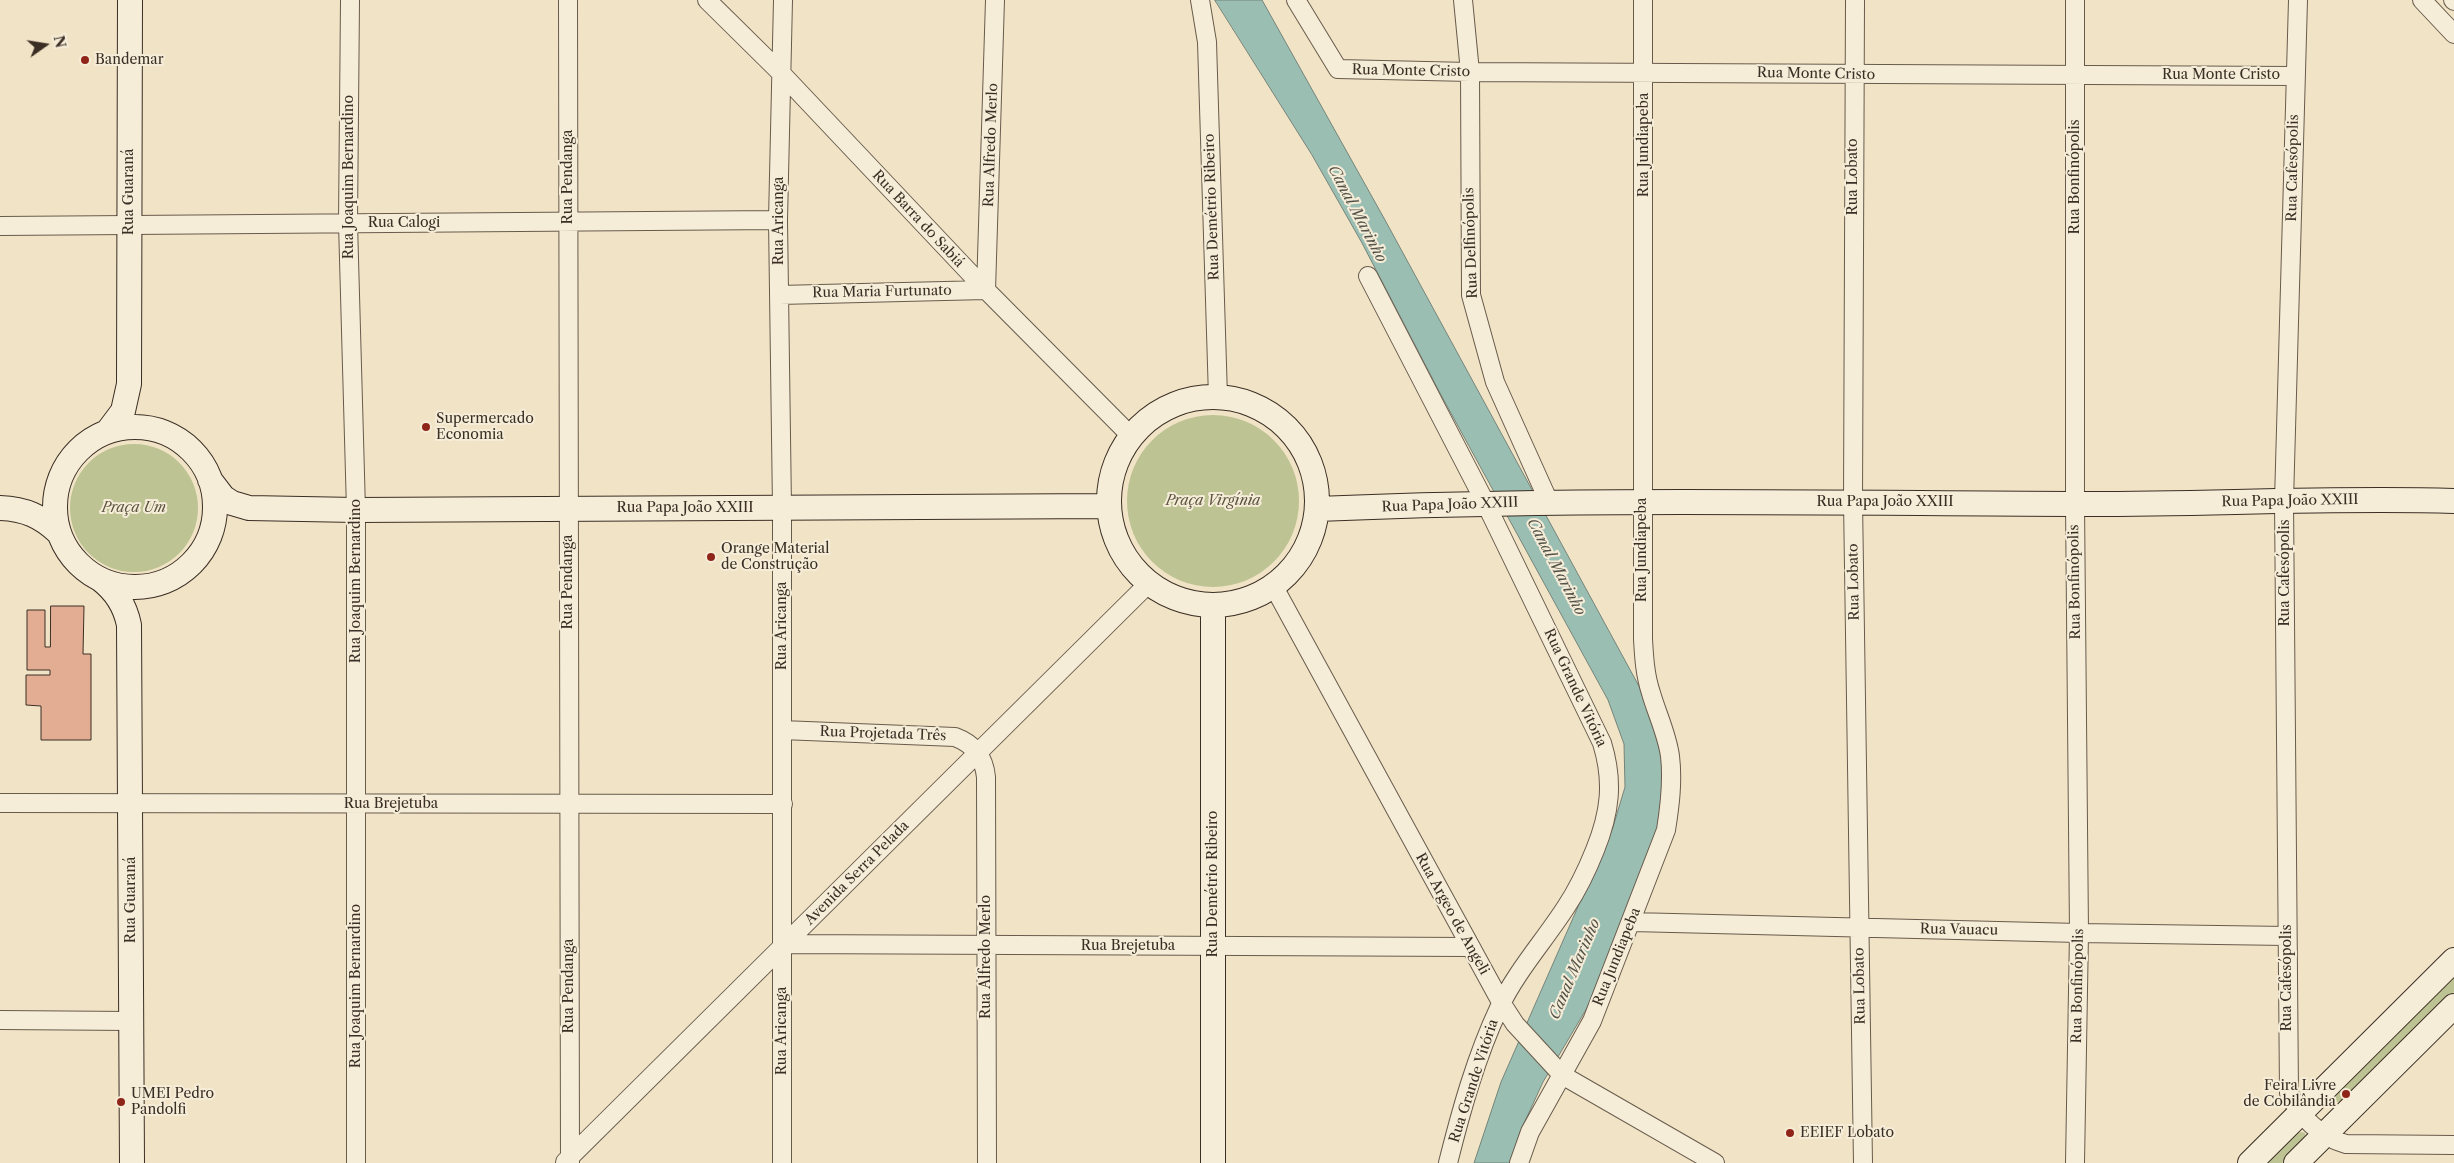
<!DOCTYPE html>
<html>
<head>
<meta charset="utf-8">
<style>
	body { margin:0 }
	#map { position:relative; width:2454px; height:1163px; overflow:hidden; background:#f1e3c5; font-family:"Libre Caslon Text",serif }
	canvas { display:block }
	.north { position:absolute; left:20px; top:20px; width:50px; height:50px; -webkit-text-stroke:4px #f6edd9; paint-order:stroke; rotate:77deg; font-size:14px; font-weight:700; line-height:20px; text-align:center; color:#3b2e24 }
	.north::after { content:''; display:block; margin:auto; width:18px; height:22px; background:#3b2e24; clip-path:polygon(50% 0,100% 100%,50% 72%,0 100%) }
</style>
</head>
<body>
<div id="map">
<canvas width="2454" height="1163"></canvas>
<div class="north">N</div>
</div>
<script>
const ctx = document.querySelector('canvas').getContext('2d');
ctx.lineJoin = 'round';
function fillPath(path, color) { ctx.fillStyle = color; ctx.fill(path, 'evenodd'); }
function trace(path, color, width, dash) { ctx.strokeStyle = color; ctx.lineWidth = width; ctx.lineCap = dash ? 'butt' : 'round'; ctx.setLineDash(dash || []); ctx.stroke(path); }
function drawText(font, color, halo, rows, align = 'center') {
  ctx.font = font + ' "Libre Caslon Text",serif'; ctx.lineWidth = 4; ctx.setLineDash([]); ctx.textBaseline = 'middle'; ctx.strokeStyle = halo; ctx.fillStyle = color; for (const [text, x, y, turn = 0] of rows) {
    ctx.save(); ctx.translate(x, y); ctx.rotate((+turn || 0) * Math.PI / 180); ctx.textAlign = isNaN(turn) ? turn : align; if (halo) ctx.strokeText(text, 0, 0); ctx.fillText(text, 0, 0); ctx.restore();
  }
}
fillPath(new Path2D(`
	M1127 501a86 86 0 1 1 172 0a86 86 0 1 1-172 0Z
	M70 508a64 64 0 1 1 128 0a64 64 0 1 1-128 0Z
	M2454,977V992L2344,1101L2337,1102L2335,1099L2336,1093Z
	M2302,1132L2305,1133L2306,1139L2282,1163H2266L2296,1133Z`), '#bdc392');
const water = new Path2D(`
	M1215,0H1262L1385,220L1646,699L1665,769V811L1600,986L1543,1082L1520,1132L1510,1163H1474L1501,1082L1613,827L1625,787L1624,744L1608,700L1441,395L1362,243L1312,155Z`);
fillPath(water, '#9bbeb3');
trace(water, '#75847a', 1);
const building = new Path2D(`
	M51,606H84L83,654H91V740H41V706L26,705V675H50V670H27V610H45V647H50Z`);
fillPath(building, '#e3ad93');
trace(building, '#3b2e24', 1);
const street = new Path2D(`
	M350,0L348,223L356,510V1163
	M568,0L570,1163
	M707,0L781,73L986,290L1131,436
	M1200,0L1207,42L1218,397
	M1296,0L1338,69L1470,72L2295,76
	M1463,0L1470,72L1471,295L1495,382L1549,502
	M1855,0L1853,501L1863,1163
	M2298,0L2284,501L2289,1093C2298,1116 2322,1138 2346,1144L2454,1145
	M2422,0L2454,34
	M2453,0L2454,1
	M0,226L778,220
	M1368,276L1485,502L1602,743C1614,782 1610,813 1595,850C1587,870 1578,889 1566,907C1544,941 1516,972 1499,1008C1476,1057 1461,1111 1448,1163
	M779,295L986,290L995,0
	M1274,587L1502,1004L1515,1024L1562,1075L1715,1163
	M782,730L955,737C974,744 984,757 986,777L987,1163
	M0,803L783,804
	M1632,922L2079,933L2287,936
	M785,944L1471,947
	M0,1020L131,1021
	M565,1162L1149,583
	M782,1163V508L778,220L783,0
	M1519,1163L1530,1132L1592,1021L1666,830C1670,805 1673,781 1670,756C1667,734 1657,714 1651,693C1645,675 1644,657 1643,639V0
	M2075,1163L2079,933L2075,504V0`);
const secondary = new Path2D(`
	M1109 501a104 104 0 1 1 208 0a104 104 0 1 1-208 0Z
	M55 507a80 80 0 1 1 160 0a80 80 0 1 1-160 0Z
	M108,431L123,411L129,384L130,0
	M210,480L223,497L232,503L249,508L356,510L1108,506
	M0,508C25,509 41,516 59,533
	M1317,509C1568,498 1820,503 2071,504C2199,505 2326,497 2454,501
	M100,579C116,591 125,605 129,625L132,1163
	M1213,606V1163
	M2250,1163L2454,960
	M2296,1163L2454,1006`);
trace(street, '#685b4c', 20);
trace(secondary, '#3b2e24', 26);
trace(street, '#f6edd9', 18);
trace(secondary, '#f6edd9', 24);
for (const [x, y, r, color] of [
	[85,60,5,"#8f2418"],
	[426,427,5,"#8f2418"],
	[711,557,5,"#8f2418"],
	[2346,1094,5,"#8f2418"],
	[121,1102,5,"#8f2418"],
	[1790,1133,5,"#8f2418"]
]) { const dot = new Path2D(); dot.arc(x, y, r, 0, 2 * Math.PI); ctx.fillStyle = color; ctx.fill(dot); trace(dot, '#f6edd9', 2); }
drawText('14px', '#3b2e24', '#f6edd9', [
	["Bandemar",95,60],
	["Supermercado",436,419],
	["Economia",436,435],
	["Orange Material",721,549],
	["de Construção",721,565],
	["Feira Livre",2336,1086,"right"],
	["de Cobilândia",2336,1102,"right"],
	["UMEI Pedro",131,1094],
	["Pandolfi",131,1110],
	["EEIEF Lobato",1800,1133]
], 'left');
drawText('14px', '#3b2e24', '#f6edd9', [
	["Rua Monte Cristo",1411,71,1],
	["Rua Monte Cristo",1816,74,1],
	["Rua Monte Cristo",2221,75],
	["Rua Alfredo Merlo",991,145,-88],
	["Rua Jundiapeba",1644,145,-90],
	["Rua Cafesópolis",2293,168,-89],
	["Rua Joaquim Bernardino",349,177,-90],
	["Rua Pendanga",568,177,-90],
	["Rua Lobato",1853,177,-90],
	["Rua Bonfinópolis",2075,177,-90],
	["Rua Guaraná",129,192,-90],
	["Rua Demétrio Ribeiro",1212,207,-92],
	["Rua Barra do Sabiá",918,219,47],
	["Rua Aricanga",779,221,-90],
	["Rua Calogi",404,223],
	["Rua Delfinópolis",1471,243,-92],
	["Rua Maria Furtunato",882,292,-1],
	["Rua Papa João XXIII",2290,501,-1],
	["Rua Papa João XXIII",1885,502],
	["Rua Papa João XXIII",1450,505,-2],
	["Rua Papa João XXIII",685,508],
	["Rua Jundiapeba",1642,550,-90],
	["Rua Cafesópolis",2285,573,-90],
	["Rua Joaquim Bernardino",356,581,-90],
	["Rua Pendanga",568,582,-90],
	["Rua Lobato",1854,582,-91],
	["Rua Bonfinópolis",2075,582,-91],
	["Rua Aricanga",782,626,-90],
	["Rua Grande Vitória",1575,688,65],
	["Rua Projetada Três",883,734,2],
	["Rua Brejetuba",391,804],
	["Avenida Serra Pelada",857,873,-45],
	["Rua Demétrio Ribeiro",1213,884,-90],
	["Rua Guaraná",131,900,-90],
	["Rua Argeo de Angeli",1452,914,61],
	["Rua Vauacu",1959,930,1],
	["Rua Brejetuba",1128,946],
	["Rua Alfredo Merlo",986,957,-90],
	["Rua Jundiapeba",1617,957,-68],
	["Rua Cafesópolis",2287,978,-90],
	["Rua Joaquim Bernardino",356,986,-90],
	["Rua Pendanga",569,986,-90],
	["Rua Lobato",1860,986,-91],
	["Rua Bonfinópolis",2078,986,-89],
	["Rua Aricanga",782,1031,-90],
	["Rua Grande Vitória",1474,1081,-72]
]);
drawText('italic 14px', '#5c5340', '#f6edd9', [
	["Praça Virgínia",1213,501],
	["Praça Um",134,508]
]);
drawText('italic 15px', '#535248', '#f6edd9', [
	["Canal Marinho",1357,214,62],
	["Canal Marinho",1556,567,62],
	["Canal Marinho",1575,969,-67]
]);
</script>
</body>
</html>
